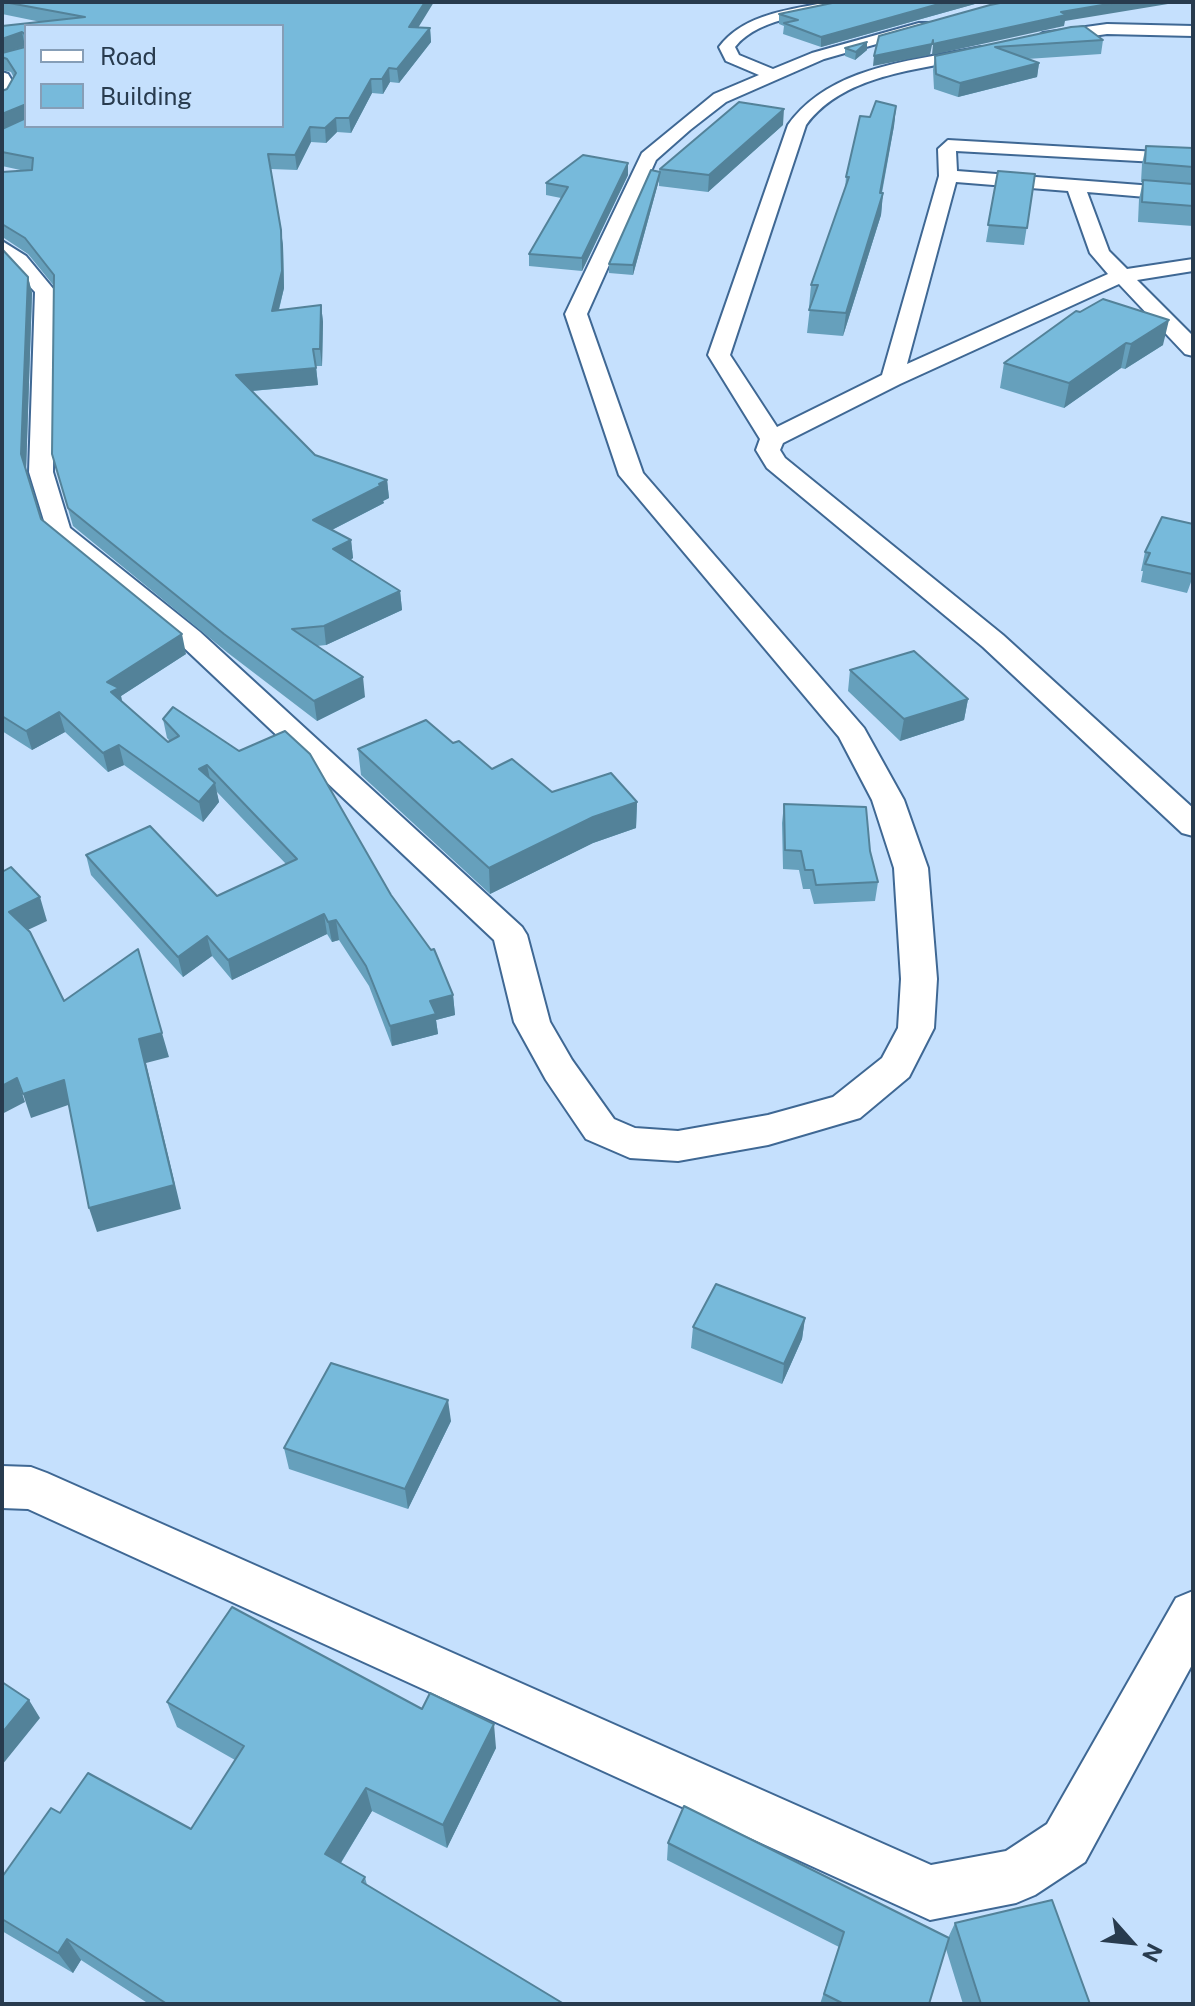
<!DOCTYPE html>
<html>
<head>
<meta charset="utf-8">
<style>
	body { margin:0 }
	#map { position:relative; width:1195px; height:2006px; overflow:hidden; background:#c5e0fd; font-family:"Public Sans",sans-serif }
	canvas { display:block }
	.frame { position:absolute; inset:0; border:4px solid #283b4e; pointer-events:none }
	.legend { position:absolute; left:24px; top:24px; width:260px; height:104px; box-sizing:border-box; background:#c5e0fd; border:2px solid #869eb7; margin:0; padding:10px 14px; list-style:none; font-size:24px; color:#283b4e }
	.legend li { display:flex; align-items:center; gap:16px; height:40px }
	.legend b { width:40px; border:2px solid #869eb7 }
	.north { position:absolute; left:1091px; top:1902px; width:80px; height:80px; -webkit-text-stroke:6px #c5e0fd; paint-order:stroke; rotate:117deg; font-size:22px; font-weight:700; line-height:32px; text-align:center; color:#283b4e }
	.north::after { content:''; display:block; margin:auto; width:28px; height:36px; background:#283b4e; clip-path:polygon(50% 0,100% 100%,50% 72%,0 100%) }
</style>
</head>
<body>
<div id="map">
<canvas width="1195" height="2006"></canvas>
<div class="frame"></div>
<ul class="legend">
<li><b style="height:10px;background:#fff"></b>Road</li>
<li><b style="height:22px;background:#77badb"></b>Building</li>
</ul>
<div class="north">N</div>
</div>
<script>
const ctx = document.querySelector('canvas').getContext('2d');
ctx.lineJoin = 'round';
function trace(path, color, width, dash) { ctx.strokeStyle = color; ctx.lineWidth = width; ctx.lineCap = dash ? 'butt' : 'round'; ctx.setLineDash(dash || []); ctx.stroke(path); }
function fillPath(path, color) { ctx.fillStyle = color; ctx.fill(path, 'evenodd'); }
const street = new Path2D(`
	M830,2H859L857,5C820,14 760,15 735,47L739,55L773,69L812,53L919,23H929L932,26L929,29L824,59L726,102L690,130L656,160L587,314L643,473L864,728L904,800L928,868L937,979L934,1028L909,1077L860,1118L768,1145L678,1161L630,1158L586,1139L546,1080L514,1022L494,940L180,644L49,537L29,472L35,292L2,257V241L26,256L55,291L53,472L70,528L200,632L522,927L527,935L550,1022L572,1060L614,1119L635,1128L678,1131L768,1115L833,1097L882,1058L898,1028L901,979L894,868L872,800L839,737L619,475L565,314L642,153L714,94L759,75L726,61L719,47C743,14 792,9 830,2Z
	M1107,24L1193,26V36L1107,34L1043,43L1035,38L1043,33Z
	M981,47L989,52L987,55C926,70 846,71 806,125L730,355L777,427L882,375L939,176L938,149L948,140L1193,154V164L956,151L957,171L1193,189V201L1087,192L1109,251L1127,269L1193,259V271L1137,280L1193,336V356L1185,354L1119,284L900,384L783,443L780,450L785,458L1003,635L1193,808V836L1182,833L983,647L767,468L756,450L760,439L708,355L788,125C831,65 914,61 981,47ZM956,182L1068,191L1090,253L1108,274L907,364Z
	M2,72L8,74L17,89L8,102L2,103Z
	M2,1466L31,1467L47,1473L931,1865L1006,1851L1047,1824L1176,1598L1193,1591V1663L1085,1862L1035,1895L1016,1903L930,1920L28,1509L2,1508Z`);
trace(street, '#3f6894', 4);
fillPath(street, '#fff');
fillPath(new Path2D(`
	M2,2L430,28L431,42L399,83L390,82L383,94L372,93L351,133L337,132L326,143L311,142L297,170L271,169L283,246L284,288L279,310L321,305L323,322L322,366H316L318,385L252,391L315,455L387,480L389,498L383,501L384,503L332,530L351,540L353,558L351,560L400,591L402,610L326,645L317,646L365,697L317,721L228,653L73,526L52,454L54,286L28,254L4,238L2,239V172L25,171L2,166V91L7,89L14,78L11,72L2,70V26L41,22L2,14ZM26,26L282,126H26Z
	M982,2L821,47L783,34L784,26L779,24V14Z
	M1071,27L1103,40L1101,54L1027,59L1039,63L1037,77L958,97L934,89L933,70L935,56Z
	M867,42V50L855,60L845,56V48Z
	M896,106L894,126L882,193H883L881,215L843,336L807,333L810,307H809L811,285L845,190L846,177L870,117Z
	M783,125L708,192L659,186V180L633,275L609,273V264L660,169Z
	M1146,146L1193,148V226L1138,222L1139,199L1143,182H1141L1142,164Z
	M998,171L1035,174L1024,245L986,242Z
	M628,175L582,271L529,266V254L561,198L546,195V183Z
	M2,249L28,277L32,293L26,469L41,519L186,654L121,696L122,701L168,742L170,741L167,738L163,719L391,895L453,995L455,1015L436,1020L438,1034L392,1046L369,986L339,940L332,942L327,934L232,980L212,956L183,977L91,875L86,855L217,896L286,864L216,791L219,802L203,822L124,765L108,772L65,732L32,750L2,731Z
	M1076,311L1163,345L1125,369L1121,368L1064,408L1000,388L1004,363Z
	M1193,524V582H1191L1187,593L1141,582L1143,571H1141L1145,552Z
	M850,670L968,699L964,720L900,741L848,691Z
	M453,743L492,769L552,792L637,802L636,828L593,843L490,894L361,775L358,749Z
	M784,804L870,851L878,882L875,901L814,904L810,889H803L799,870L783,869L782,823Z
	M805,1318L802,1339L782,1384L691,1348L693,1327Z
	M451,1421L408,1509L289,1469L284,1448Z
	M167,1702L496,1748L447,1848L372,1811L341,1863L365,1877L367,1885L564,2004H149L81,1960L73,1973L2,1931V1877L60,1813L191,1829L235,1760L177,1727Z
	M668,1843L948,1938L955,1923L1090,2004H963L946,1949L929,2004H820L839,1947L667,1860Z`), '#66a0bc');
fillPath(new Path2D(`
	M425,2H434L410,41L409,27Z
	M946,2H982L821,47V37Z
	M1120,2H1180L1065,21L1064,26L932,55L933,44L1061,12Z
	M430,28L431,42L399,83L397,69Z
	M22,32L25,46L2,53V39Z
	M933,40L930,55L873,66L874,56Z
	M867,42V50L855,60L856,52Z
	M1039,63L1037,77L958,97L960,83Z
	M389,68L390,82L383,94L382,79Z
	M371,79L372,93L351,133L349,118Z
	M24,105L26,119L2,130V114Z
	M896,106L894,126L879,206L883,193L881,215L843,336L846,313L880,193Z
	M784,109L783,125L708,192L709,175Z
	M336,118L337,132L326,143L325,128Z
	M310,127L311,142L297,170L295,155Z
	M628,163V175L582,271V258Z
	M660,172L659,180L633,275V265Z
	M281,230L283,246L284,288L274,328L272,311Z
	M28,277L32,293L26,472L21,454Z
	M321,305L323,322L322,366L320,349Z
	M1169,320L1163,345L1125,369L1131,344Z
	M1126,343L1121,368L1064,408L1069,383Z
	M316,368L318,385L239,392L236,375Z
	M387,480L389,498L383,501L384,503L316,538L313,520Z
	M351,540L353,558L336,567L333,549Z
	M400,591L402,610L326,645L324,626Z
	M182,634L186,654L121,696L123,707L113,701L107,682Z
	M363,677L365,697L317,721L314,701Z
	M968,699L964,720L900,741L904,719Z
	M59,712L65,732L32,750L26,731Z
	M119,745L124,765L108,772L103,753Z
	M207,765L211,784L199,769Z
	M215,783L219,802L203,822L199,802Z
	M637,802L636,828L593,843L490,894L489,868L593,817Z
	M40,897L47,921L17,935L9,912Z
	M324,914L327,934L232,980L228,960Z
	M336,920L339,940L332,942L328,922Z
	M207,936L212,956L183,977L178,957Z
	M453,995L455,1015L436,1020L438,1034L392,1046L390,1026L430,1001Z
	M162,1033L169,1057L146,1063L181,1209L97,1232L89,1208L139,1039Z
	M17,1078L25,1102L2,1114V1086Z
	M64,1080L71,1104L31,1118L23,1094Z
	M805,1318L802,1339L782,1384L784,1364Z
	M448,1400L451,1421L408,1509L405,1489Z
	M29,1700L40,1718L2,1765V1733Z
	M494,1724L496,1748L447,1848L443,1825Z
	M366,1788L372,1811L332,1877L325,1854Z
	M67,1939L81,1960L73,1973L58,1953Z`), '#538299');
const building = new Path2D(`
	M4,2H425L409,27L430,28L397,69L389,68L382,79H371L349,118H336L325,128L310,127L295,155L268,154L281,230L282,271L272,311L321,305L320,349H313L316,368L236,375L315,455L387,480L379,484L382,485L313,520L351,540L333,549L400,591L324,626L292,629L363,677L314,701L224,634L68,508L52,454L54,275L25,238L2,224V172L32,170L33,158L2,152V129L26,118V126H282V26H26V35L22,32L2,39V26L85,17Z
	M837,2H946L821,37L784,23L798,20L779,14Z
	M1005,2H1120L1061,12L1066,15L933,44V40L932,44L874,56L879,36L990,5Z
	M1084,26L1103,40L995,47L1039,63L960,83L936,74L935,56L1071,27Z
	M26,37V106L24,105L2,114V91L7,89L16,73L7,59L2,57V53L25,47Z
	M867,42L856,52L845,48Z
	M876,101L896,106L880,193H883L846,313L809,310L818,285H811L849,177H846L860,116L870,117Z
	M739,102L784,109L709,175L660,169Z
	M1146,146L1193,148V167L1145,163Z
	M583,155L628,163L582,258L529,254L568,187L546,183Z
	M651,170L660,172L633,265L609,264Z
	M998,171L1035,174L1027,228L988,225Z
	M1143,180L1193,184V206L1142,202Z
	M2,249L28,277L21,454L41,519L182,634L107,682L119,688L111,692L168,742L179,736L163,719L173,707L239,751L285,731L310,754L391,895L431,950L434,949L453,995L430,1001L436,1014L390,1026L366,966L336,920L328,922L324,914L228,960L207,936L178,957L86,855L150,826L217,896L297,859L207,765L199,769L215,783L199,802L119,745L103,753L59,712L26,731L2,716Z
	M1103,299L1169,320L1131,344L1126,343L1069,383L1004,363L1076,311L1080,312Z
	M1162,517L1193,524L1192,574L1145,564L1150,553L1145,552Z
	M914,651L968,699L904,719L850,670Z
	M426,720L453,743L459,741L492,769L512,759L552,792L611,773L637,802L593,817L489,868L358,749Z
	M784,804L866,807L870,851L878,882L816,885L813,870H805L801,851L785,850Z
	M11,867L40,897L9,912L30,932L64,1001L138,949L162,1033L139,1039L174,1185L89,1208L64,1080L23,1094L17,1078L2,1086V872Z
	M716,1284L805,1318L784,1364L693,1327Z
	M331,1363L448,1400L405,1489L284,1448Z
	M232,1607L422,1709L430,1693L494,1724L443,1825L366,1788L325,1854L365,1877L362,1882L564,2004H167L67,1939L58,1953L2,1919V1877L51,1808L60,1813L88,1773L191,1829L244,1746L167,1702Z
	M2,1682L29,1700L2,1733Z
	M684,1806L949,1938L929,2004H844L824,1994L844,1932L668,1843Z
	M1052,1900L1090,2004H981L955,1923Z`);
fillPath(building, '#77badb');
trace(building, '#538299', 2);
</script>
</body>
</html>
